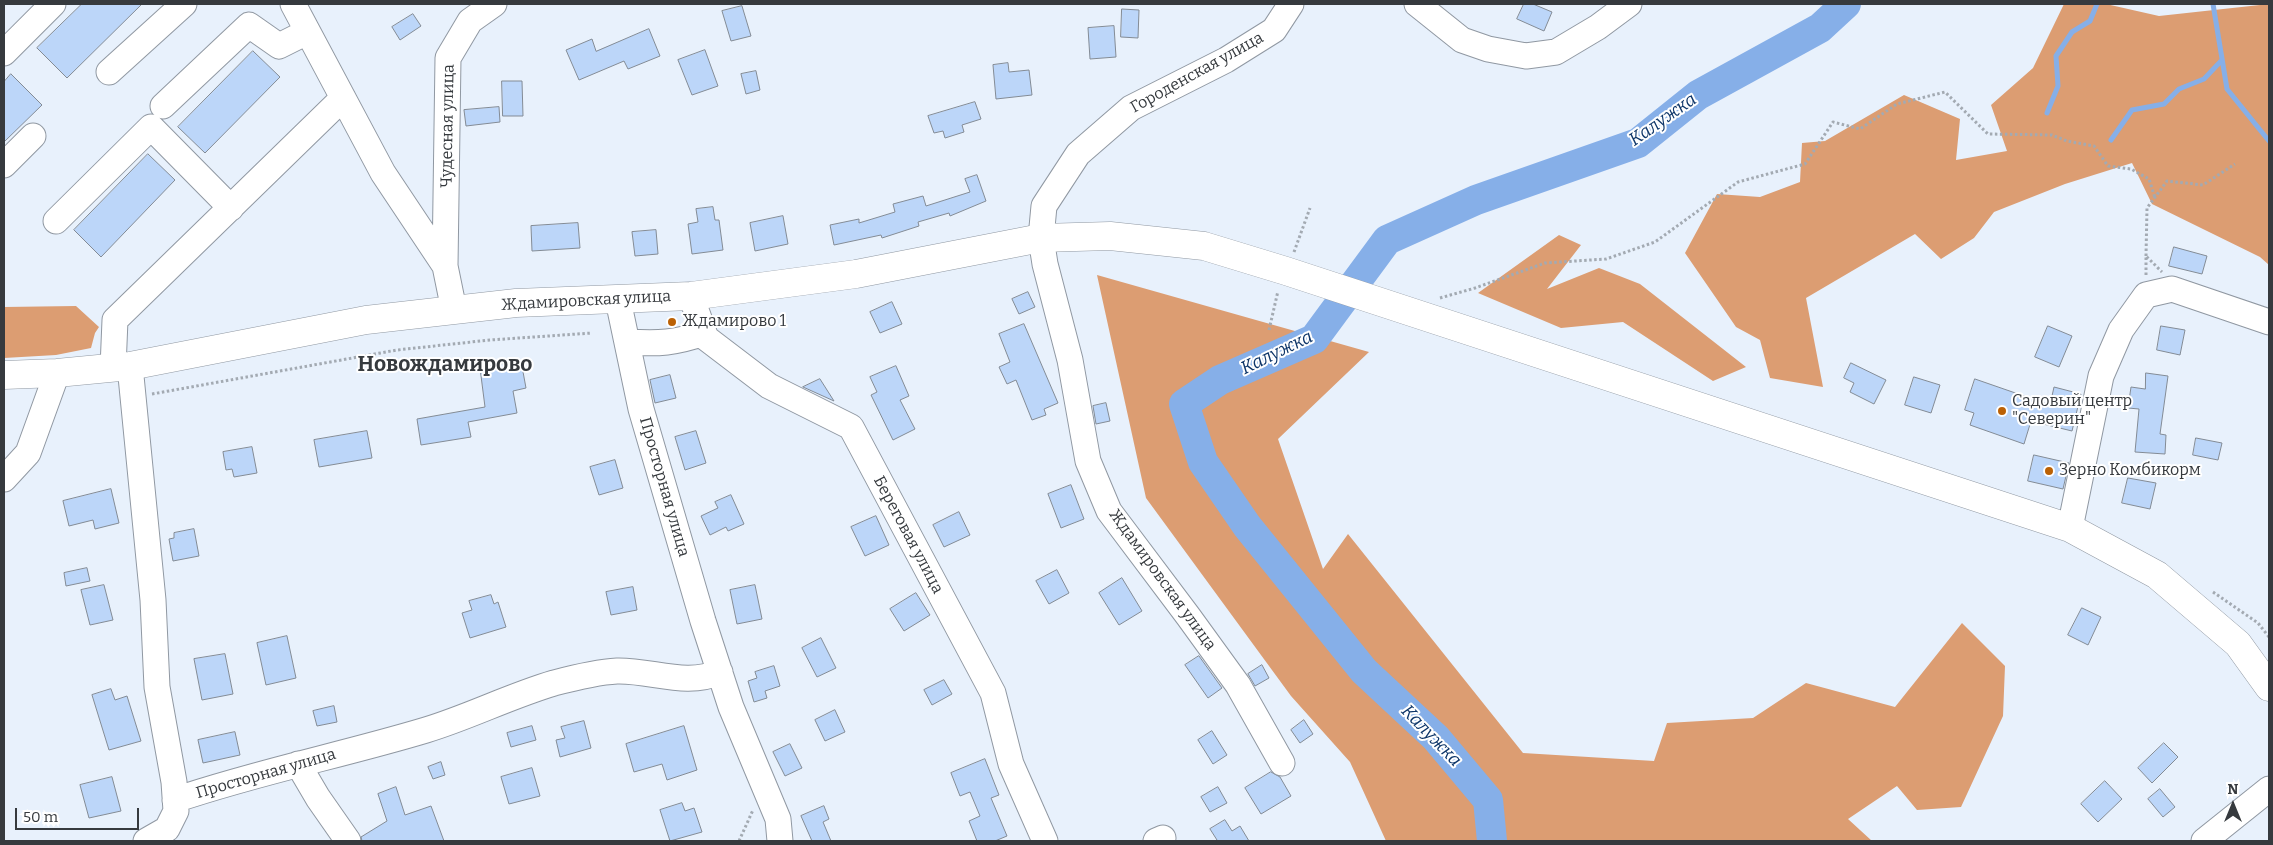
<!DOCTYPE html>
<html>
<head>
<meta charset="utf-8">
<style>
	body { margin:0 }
	#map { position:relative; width:2273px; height:845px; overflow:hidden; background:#e8f1fc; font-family:Bitter,serif }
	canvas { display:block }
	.frame { position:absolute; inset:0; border:5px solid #363a3e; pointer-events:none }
	.north { position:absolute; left:2208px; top:780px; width:50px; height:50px; -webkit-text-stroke:4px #fff; paint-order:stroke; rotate:0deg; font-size:14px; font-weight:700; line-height:20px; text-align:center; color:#363a3e }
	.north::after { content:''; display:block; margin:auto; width:18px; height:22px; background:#363a3e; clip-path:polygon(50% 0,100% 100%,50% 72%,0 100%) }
	.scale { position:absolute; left:15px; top:808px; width:124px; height:22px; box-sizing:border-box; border:2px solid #363a3e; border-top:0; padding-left:6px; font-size:15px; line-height:18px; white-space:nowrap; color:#363a3e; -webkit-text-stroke:4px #fff; paint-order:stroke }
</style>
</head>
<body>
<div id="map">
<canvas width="2273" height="845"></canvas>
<div class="frame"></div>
<div class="north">N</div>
<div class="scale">50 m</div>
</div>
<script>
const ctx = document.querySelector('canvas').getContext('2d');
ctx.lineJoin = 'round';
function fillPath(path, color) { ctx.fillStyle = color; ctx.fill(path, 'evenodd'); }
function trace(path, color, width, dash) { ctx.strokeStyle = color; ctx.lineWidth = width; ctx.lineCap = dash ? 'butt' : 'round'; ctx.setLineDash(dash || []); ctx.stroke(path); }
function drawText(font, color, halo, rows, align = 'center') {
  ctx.font = font + ' Bitter,serif'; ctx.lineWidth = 4; ctx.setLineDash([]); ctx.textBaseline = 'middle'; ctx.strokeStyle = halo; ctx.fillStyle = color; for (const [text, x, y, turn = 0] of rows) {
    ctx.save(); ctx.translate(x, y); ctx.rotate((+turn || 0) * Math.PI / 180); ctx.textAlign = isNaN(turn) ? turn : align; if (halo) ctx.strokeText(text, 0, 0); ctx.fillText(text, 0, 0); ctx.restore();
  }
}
fillPath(new Path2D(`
	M2064,4H2106L2159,16L2269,4V265L2260,257L2152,204L2132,163L2065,184L1994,212L1974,238L1941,259L1915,234L1806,298L1823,387L1770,378L1760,340L1736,327L1685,253L1717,194L1760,197L1800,182L1802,143L1825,141L1904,95L1960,119L1956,160L2007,151L1991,105L2033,68Z
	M1559,235L1581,245L1547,289L1599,268L1640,284L1746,367L1713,381L1623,322L1561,328L1478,293Z
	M1097,275L1369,352L1278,439L1323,569L1348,534L1523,753L1654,761L1667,723L1753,718L1806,683L1895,707L1962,623L2005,666L2003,716L1961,807L1917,810L1897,786L1848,819L1872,841H1386L1350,762L1291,696L1146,498Z
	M76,306L99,327L95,333L91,348L56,355L4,358V307Z`), '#dc9d72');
trace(new Path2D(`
	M2213,4L2227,89L2269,141
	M2047,113L2058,86L2056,56L2072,32L2090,21L2097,4
	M2111,140L2132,110L2164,104L2179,89L2204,79L2222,60`), '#86afe8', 5);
trace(new Path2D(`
	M1492,841L1488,800L1436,738L1364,671L1247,526L1203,462L1184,404L1220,380L1314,339L1387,240L1476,200L1638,143L1698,95L1820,28L1846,4`), '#86afe8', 30);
const building = new Path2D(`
	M82,4H142L67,78L37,48Z
	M1524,4H1533L1552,12L1544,31L1517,19Z
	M742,6L751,36L731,41L722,11Z
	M1122,9L1139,10L1138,38L1121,37Z
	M413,14L421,26L400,40L392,27Z
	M1114,26L1116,57L1090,59L1088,28Z
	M649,29L660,56L628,69L624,61L579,80L566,50L592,39L596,51Z
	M705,50L718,86L692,95L678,60Z
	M253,51L280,77L205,153L178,127Z
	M1008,63L1009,72L1029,70L1032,95L996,99L993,65Z
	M756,71L760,90L746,94L741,74Z
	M11,74L42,105L4,142V82Z
	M502,81H522L523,116H503Z
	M975,102L981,119L962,125L964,132L945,138L943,131L934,133L928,116Z
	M499,107L500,122L466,126L464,110Z
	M148,154L175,180L101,257L74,230Z
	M977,175L986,201L950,216L949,213L918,222L919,226L882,238L881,235L834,245L830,225L859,219V223L895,212L893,204L923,196L926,206L970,192L965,179Z
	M713,207L715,220H719L723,250L692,254L688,224L698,222L696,209Z
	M783,216L788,244L755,251L750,223Z
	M578,223L580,248L532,251L531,226Z
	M656,230L658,254L635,256L632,232Z
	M2174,247L2207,256L2202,274L2169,266Z
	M1028,292L1035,307L1019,314L1012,299Z
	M892,302L902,324L880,333L870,312Z
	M1024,324L1058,403L1044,409L1046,415L1032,420L1016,380L1007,384L999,367L1010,362L999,334Z
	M2048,326L2072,336L2059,367L2035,357Z
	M2161,326L2185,330L2180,355L2157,350Z
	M521,361L526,388L513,391L517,413L468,422L471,437L421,445L417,419L485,407L480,368Z
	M1851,363L1886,380L1874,404L1850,392L1854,383L1844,378Z
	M896,366L909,396L900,400L915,429L893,440L871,395L877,392L870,377Z
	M2146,373L2168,376L2160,434L2166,435L2165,454L2135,452L2139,409L2128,408L2131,387L2145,389Z
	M670,375L676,398L655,403L650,380Z
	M1914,377L1940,385L1931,413L1905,405Z
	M820,379L834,401L803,387Z
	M1975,379L2050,405L2054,387L2081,394L2072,431L2031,421L2024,444L1970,425L1974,413L1965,410Z
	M1106,403L1110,421L1096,424L1093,406Z
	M367,431L372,458L319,467L314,440Z
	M696,431L706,463L685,470L675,437Z
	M2196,438L2222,443L2218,460L2193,455Z
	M252,447L257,473L234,477L232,469L226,470L223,452Z
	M2034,455L2069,463L2063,489L2028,481Z
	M615,460L623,488L599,495L590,467Z
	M2128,478L2156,483L2150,509L2122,503Z
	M1071,485L1084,519L1061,528L1048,494Z
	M111,489L119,523L95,529L93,520L69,526L63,501Z
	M731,495L744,524L728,531L726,527L710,535L701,516L718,508L715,502Z
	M959,512L970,535L944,547L933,525Z
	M876,516L889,545L865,556L851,527Z
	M194,529L199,556L173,561L169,539L174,538V533Z
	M87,568L90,581L66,586L64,573Z
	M1057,570L1069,593L1049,604L1036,581Z
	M1122,578L1142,611L1119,625L1099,593Z
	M104,585L113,620L90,625L81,590Z
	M755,585L762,619L737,624L730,590Z
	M633,587L637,610L611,615L606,592Z
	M916,593L930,615L904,631L890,609Z
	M491,595L494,604L498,602L506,627L470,638L462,613L472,610L469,601Z
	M2082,608L2101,617L2088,645L2068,635Z
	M287,636L296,678L266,685L257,643Z
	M821,638L836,668L817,677L802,648Z
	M225,654L233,694L202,700L194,659Z
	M1199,656L1222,688L1208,698L1185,665Z
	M1262,665L1269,678L1255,686L1248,674Z
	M774,666L780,686L765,691L767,698L754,702L748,681L757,678L755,672Z
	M944,680L952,694L932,705L924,690Z
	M111,689L115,700L127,696L141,741L109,750L92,695Z
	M334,706L337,722L317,726L313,711Z
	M835,710L845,732L825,741L815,720Z
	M1304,720L1313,734L1300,743L1291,730Z
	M584,721L591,748L560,757L556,740L565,738L561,727Z
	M532,726L536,740L511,747L507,733Z
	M684,726L697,770L667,780L662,764L634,772L626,744Z
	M1212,731L1227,755L1213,764L1198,740Z
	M235,732L240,755L203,763L198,740Z
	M2164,743L2178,757L2152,783L2138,768Z
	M790,744L802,768L785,776L773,752Z
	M985,759L999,795L991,798L1007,836L995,841H977L969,821L980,816L970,792L960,796L951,773Z
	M441,762L445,775L433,779L428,767Z
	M532,768L540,796L509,804L501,777Z
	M1271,772L1280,777L1291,796L1261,814L1245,788Z
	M112,777L121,811L89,818L80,785Z
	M2105,781L2122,799L2098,822L2081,804Z
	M396,787L405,815L431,806L444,841H362L361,837L387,821L378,794Z
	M1218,787L1227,803L1210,812L1201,797Z
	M2160,789L2175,807L2163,817L2148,799Z
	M682,803L685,811L694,808L702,832L670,841L660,810Z
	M824,806L829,819L823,822L831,841H812L801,816Z
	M1225,820L1232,831L1240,826L1249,841H1215L1217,840L1210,829Z`);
fillPath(building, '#bcd6f9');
trace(building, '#838b95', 1);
const minor = new Path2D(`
	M293,4L383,173L445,266L454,310
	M1417,4L1462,40L1488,49L1526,56L1556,52L1598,27L1629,4
	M4,53L53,4
	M109,72L184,4
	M163,106L249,25L279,46L307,32
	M4,165L33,136
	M56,221L151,127L231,208
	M445,266L448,58L470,21L494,4
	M691,296L706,338L769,386L851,427L993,693L1011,764L1045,841
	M618,300L641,409L703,621L731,707L778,819L780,841
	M628,342C659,344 675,343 704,333
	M130,366L153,600L157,687L174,782L176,811L167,829L146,841
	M113,368L115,320L343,98
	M4,479L28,453L57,373
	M2070,528L2101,376L2121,330L2146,295L2172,289L2269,322
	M1282,763L1238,685L1188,616L1109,511L1088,461L1070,360L1045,264L1041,238L1044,206L1078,154L1131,108L1226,60L1274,30L1291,4
	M298,764L318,798L348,841
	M175,800C257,772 343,755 426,730C469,717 510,696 554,683C573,678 597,672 617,671C652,670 686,687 720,672
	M1156,841L1163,838
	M2204,841L2269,789`);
const major = new Path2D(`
	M4,375L57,373L130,366L366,320L454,310L516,303L691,296L856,274L1041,238L1110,236L1204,246L1286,271L2070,528L2157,575L2238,644L2269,687`);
trace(minor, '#9098a2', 27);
trace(major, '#9098a2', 29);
trace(new Path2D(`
	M1294,252L1310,208
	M2146,256L2147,208L2167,181L2203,185L2235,164
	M2146,275V256L2162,272
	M1440,298L1475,288L1545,263L1606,259L1655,242L1738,182L1805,164L1833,122L1860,129L1897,104L1945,92L1988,134L2052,135L2067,141L2094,146L2108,166L2131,169L2149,179L2155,198
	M1269,330L1278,291
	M152,394L397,350L490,340L592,333
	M2213,592L2258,623L2269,637
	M739,841L753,810`), '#a3aab2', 3, [2.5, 2.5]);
trace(minor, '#fff', 25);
trace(major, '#fff', 28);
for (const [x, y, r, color] of [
	[672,322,5,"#bb6105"],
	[2002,411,5,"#bb6105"],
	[2049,471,5,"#bb6105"]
]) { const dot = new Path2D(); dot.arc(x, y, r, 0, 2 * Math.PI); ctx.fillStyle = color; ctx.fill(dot); trace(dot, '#fff', 2); }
drawText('16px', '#363a3e', '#fff', [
	["Городенская улица",1197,73,-29],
	["Чудесная улица",448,126,-89],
	["Ждамировская улица",586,301,-3],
	["Просторная улица",664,487,74],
	["Береговая улица",908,535,62],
	["Ждамировская улица",1162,580,54],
	["Просторная улица",266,774,-16]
]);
drawText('16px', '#363a3e', '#fff', [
	["Ждамирово 1",682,322],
	["Садовый центр",2012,402],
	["\"Северин\"",2012,420],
	["Зерно Комбикорм",2059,471]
], 'left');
drawText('italic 18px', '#0e3669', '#fff', [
	["Калужка",1663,120,-35],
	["Калужка",1277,353,-26],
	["Калужка",1431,736,46]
]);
drawText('bold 21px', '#363a3e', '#fff', [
	["Новождамирово",445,365]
]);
</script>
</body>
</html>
